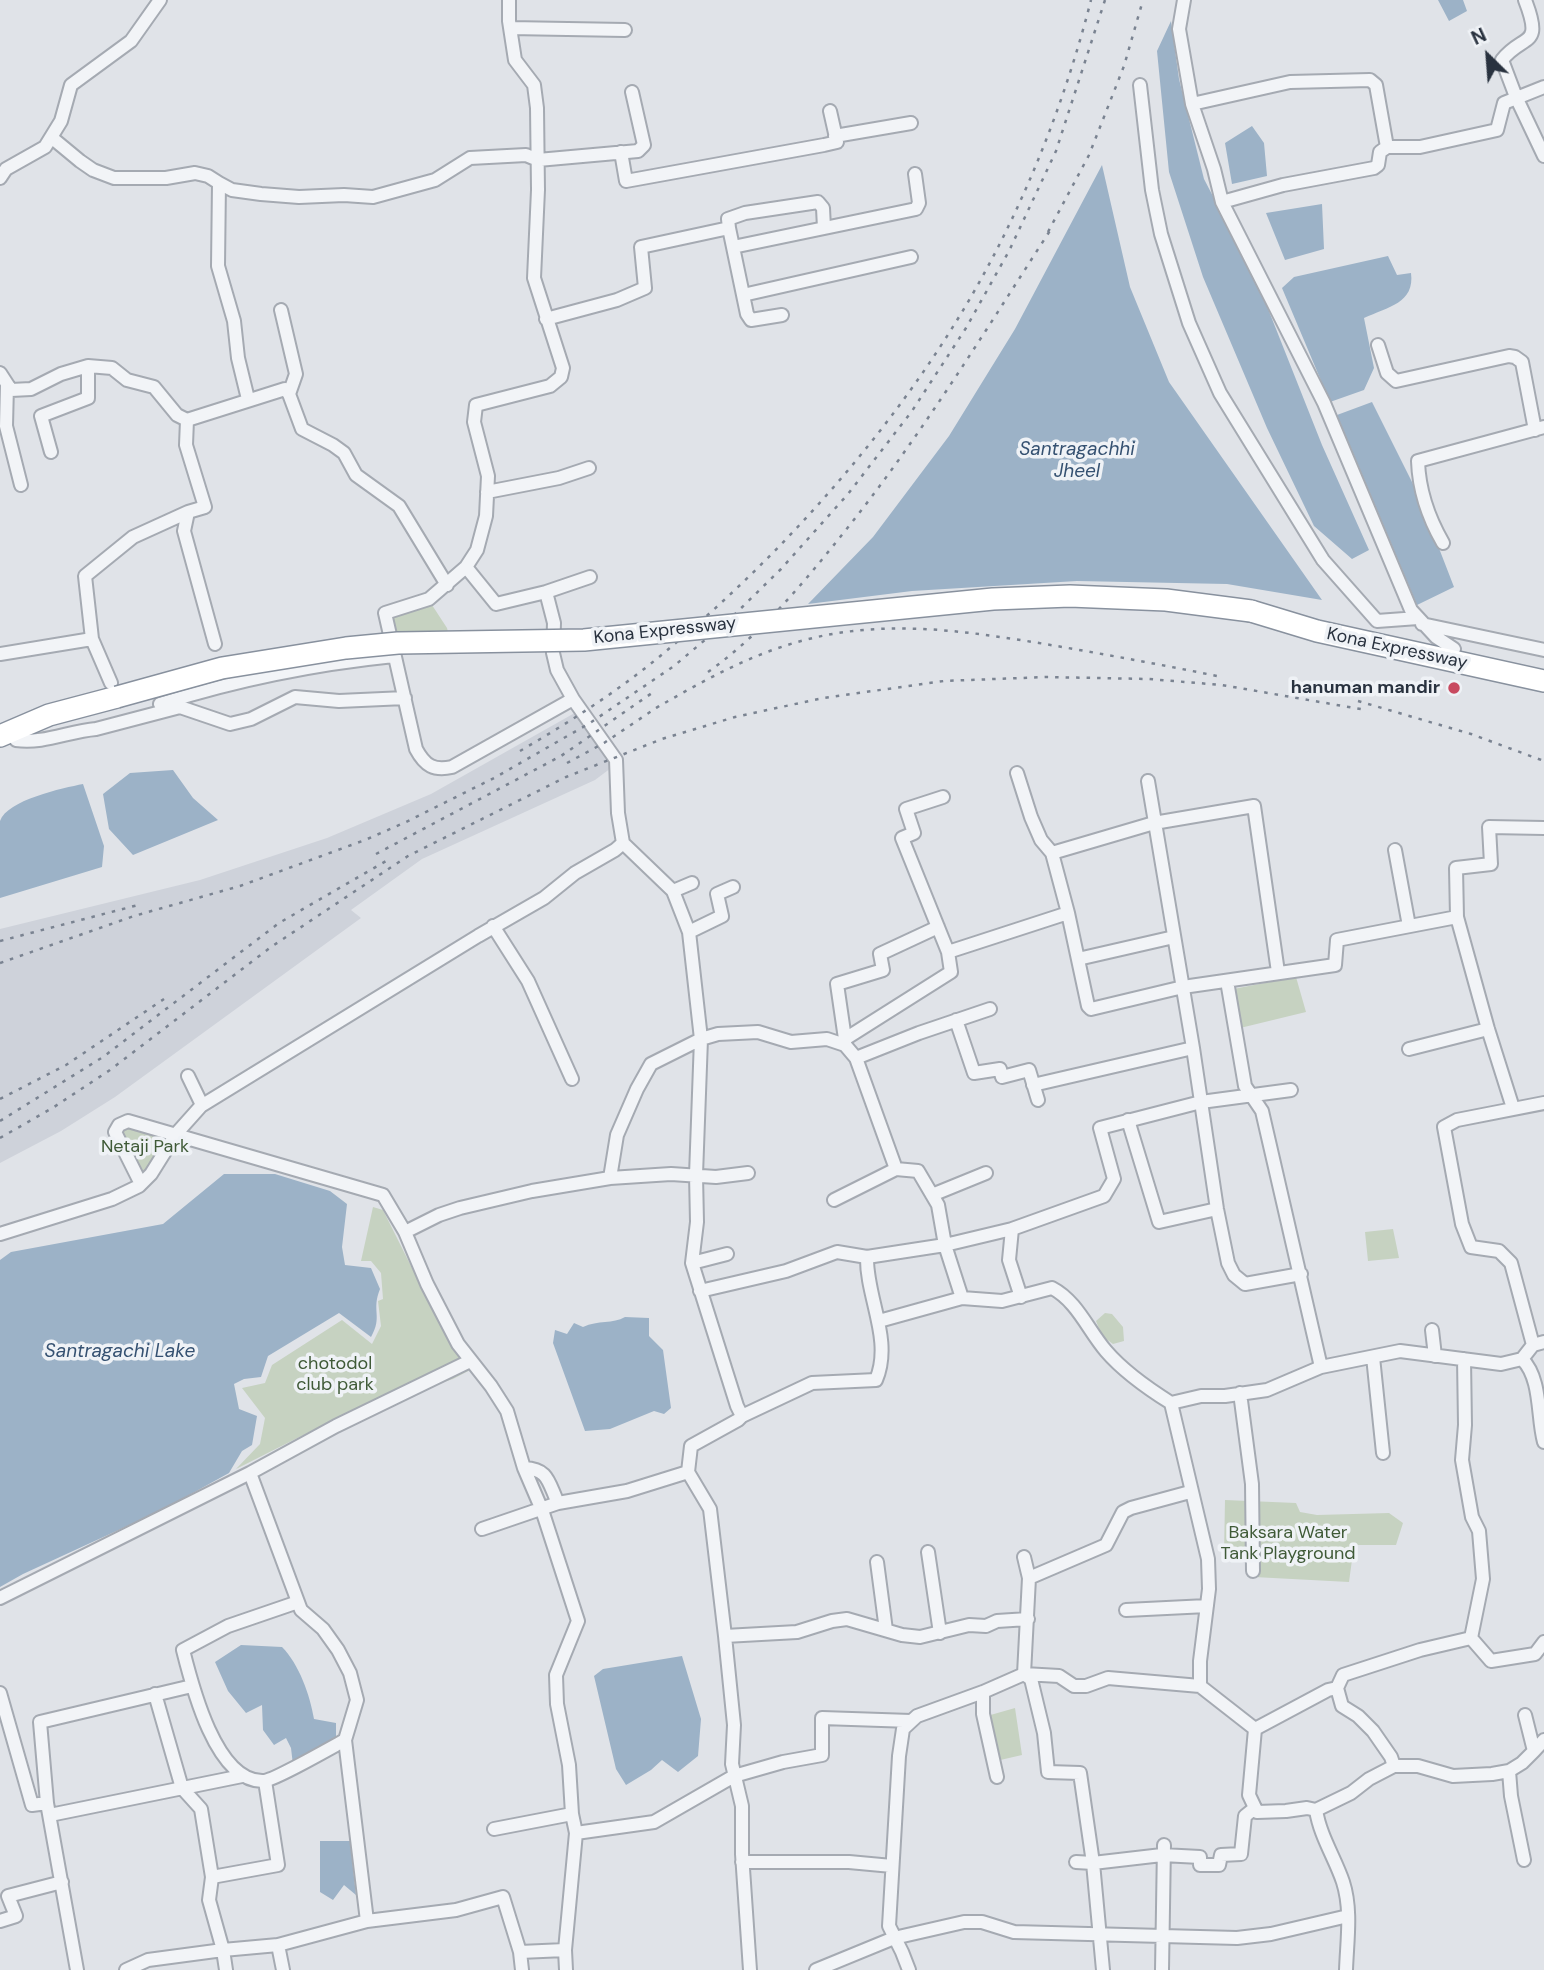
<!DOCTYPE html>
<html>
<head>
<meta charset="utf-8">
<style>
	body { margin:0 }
	#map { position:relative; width:1544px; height:1970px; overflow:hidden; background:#e0e3e8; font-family:"DM Sans",sans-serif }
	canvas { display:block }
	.north { position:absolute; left:1453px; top:21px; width:70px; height:70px; -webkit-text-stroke:5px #eff2f6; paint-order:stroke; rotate:335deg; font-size:19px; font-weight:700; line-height:28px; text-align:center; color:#29323f }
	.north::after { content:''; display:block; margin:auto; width:24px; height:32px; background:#29323f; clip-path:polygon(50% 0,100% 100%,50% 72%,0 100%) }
</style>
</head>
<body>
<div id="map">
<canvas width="1544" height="1970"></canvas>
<div class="north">N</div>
</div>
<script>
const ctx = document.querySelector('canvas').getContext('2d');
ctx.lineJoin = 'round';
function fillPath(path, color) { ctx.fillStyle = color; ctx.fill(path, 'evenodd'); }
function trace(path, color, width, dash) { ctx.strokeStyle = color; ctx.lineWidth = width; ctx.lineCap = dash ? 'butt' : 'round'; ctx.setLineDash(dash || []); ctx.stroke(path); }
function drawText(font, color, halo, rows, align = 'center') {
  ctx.font = font + ' "DM Sans",sans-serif'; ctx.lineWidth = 7; ctx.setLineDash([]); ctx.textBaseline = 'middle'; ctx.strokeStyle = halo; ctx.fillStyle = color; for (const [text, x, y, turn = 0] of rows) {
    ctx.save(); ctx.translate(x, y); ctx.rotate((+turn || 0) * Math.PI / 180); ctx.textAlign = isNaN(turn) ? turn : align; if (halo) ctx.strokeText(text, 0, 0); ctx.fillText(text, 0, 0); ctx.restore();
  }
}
fillPath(new Path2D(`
	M580,710L611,768L595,780L422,859L351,910L361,918L115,1097L61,1131L0,1163V929L200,880L327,838L431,794Z`), '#ced2da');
fillPath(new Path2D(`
	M432,605L447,628L450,639L395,642L393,618Z
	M1296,977L1306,1012L1236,1029L1228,990Z
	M119,1125L176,1134L141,1182Z
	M373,1207L383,1210L423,1290L476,1367L453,1379L341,1416L236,1469L260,1444L265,1418L242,1388L265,1383L272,1365L342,1320L372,1344L381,1326L378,1301L383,1299L381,1273L371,1261H361Z
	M1393,1229L1399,1258L1368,1261L1365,1232Z
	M1105,1313L1112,1314L1123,1327L1124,1341L1113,1344L1102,1336L1096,1321Z
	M1225,1500L1296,1503L1300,1512L1317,1515L1389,1513L1403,1523L1396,1545H1354L1349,1582L1254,1577L1256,1555H1224Z
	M1015,1708L1022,1755L996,1761L987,1716Z`), '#c6d2c1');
fillPath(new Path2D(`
	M1438,0H1463L1467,11L1449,21Z
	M1171,21L1179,79L1204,179L1257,281L1322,445L1369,550L1352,559L1314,526L1267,428L1203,277L1169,172L1157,51Z
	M1252,126L1264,143L1267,176L1232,184L1225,143Z
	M1102,165L1130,287L1169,382L1322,600L1227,584L1077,581L912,591L808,604L873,537L949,436L1015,329Z
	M1322,204L1324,249L1285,260L1266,213Z
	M1388,256L1397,275L1411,273C1415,303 1388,307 1364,318L1374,368L1364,390L1330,402L1282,288L1294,277Z
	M1372,402L1418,494L1454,587L1417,605L1337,415Z
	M173,770L193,798L218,820L133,855L109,829L103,794L130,773Z
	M83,784L104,846L102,867L0,898C0,883 0,831 0,821C7,800 63,788 83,784Z
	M224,1174H275L330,1191L347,1204L342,1247L345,1265L371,1268L380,1289C371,1311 383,1316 371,1337L339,1313L268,1356L261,1377L244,1379L234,1384L239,1409L257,1416L252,1445L242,1451L229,1473L162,1510L23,1574L0,1587V1260L11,1252L163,1224Z
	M625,1317L649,1318V1336L663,1350L671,1408L664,1414L654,1411L610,1429L585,1431L553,1343L555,1330L567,1334L574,1323L583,1327C598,1320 613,1324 625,1317Z
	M241,1645L282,1647C299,1664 310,1695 314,1719L336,1723V1750L293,1765L291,1748L286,1738L274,1745L263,1730L262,1705L246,1713L228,1691L215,1662Z
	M682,1656L701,1719L698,1756L678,1772L662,1760L651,1770L626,1785L616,1769L594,1676L603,1669Z
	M320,1841H350L356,1895L344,1885L333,1900L320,1892Z`), '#9cb2c7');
const street = new Path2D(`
	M1184,0L1179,29L1192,104L1214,169L1222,202L1324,403L1411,610L1436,637L1454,649
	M1525,0C1544,49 1523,33 1502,60L1516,97L1544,156
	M510,28L625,30
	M1140,85L1152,190L1161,234L1189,323L1220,393L1323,560L1377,621L1418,618
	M1192,104L1290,82L1370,80L1376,85L1387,147
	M835,136L911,123
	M51,137L80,161L93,170L114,178H166L195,173L208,176L219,183L218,266L234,321L238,358L248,399
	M621,152L626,181L824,145L837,142L830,111
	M0,178L6,169L45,147L61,121L71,85L131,41L160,0
	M219,183L232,190L261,194L299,197L344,195L373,197L435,180L470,158L526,155L538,160L638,151L644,145L632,92
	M1222,202L1283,185L1374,168L1378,165L1380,152L1387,147H1420L1497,130L1504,103L1544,87
	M729,228L728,219L745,213L818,202L823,208L824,228
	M733,247L916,209L919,203L915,174
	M743,295L911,257
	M281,310L296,374L289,394
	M546,319L617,300L645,288L641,247L729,228L747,314L751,320L782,315
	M1378,345L1387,373L1396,381L1509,356L1515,357L1522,362L1535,430
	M0,373L11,390L31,389L61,374L88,366L112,368L127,380L154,387L177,415L187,420L285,389L289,394L302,429L333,445L344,453L356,475L399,506L447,585
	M7,385L6,426L21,485
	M187,420L186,445L205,507L188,512L184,531L215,644
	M51,452L41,416L88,398V366
	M487,492L559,478L589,468
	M1443,543C1428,517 1419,491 1418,461L1544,427
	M466,567L496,604L546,592L590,577
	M546,592L554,623L553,653L557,670L573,699
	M1422,624L1544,650
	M0,654L92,639
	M111,683L92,639L85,576L133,537L188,512
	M160,704C236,680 315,664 394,656
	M16,740C44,744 69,731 96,729L180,707L230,724L251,719L295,697L339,701L405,698
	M1017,773L1031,817L1041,840L1052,853L1068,913L1088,1006L1091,1009L1183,987L1335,965L1337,940L1457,917
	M1148,781L1193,1048L1217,1209L1228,1263L1234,1275L1245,1284L1301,1274
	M943,797L906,809L914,833L902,838L948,952
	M623,843L673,891L689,932L701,1039L696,1175L697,1222L692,1263L737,1406L742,1416
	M1395,850L1409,926
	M1052,853L1154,823L1254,806L1278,972
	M673,891L692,883
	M493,926L528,981L572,1079
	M689,932L722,916L717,894L733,887
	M1078,959L1174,937
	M1227,981L1245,1086L1262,1111L1321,1367
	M956,1020L974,1073L1000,1069L1002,1077L1029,1070L1038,1100
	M845,1039L837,984L883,970L880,954L938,927
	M845,1045V1039L951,972L948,952L1068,913
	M1409,1049L1488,1029
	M856,1058L919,1033L990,1009
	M188,1076L202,1105
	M1033,1085L1193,1048
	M1513,1108L1488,1029L1457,917L1456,868L1491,864L1489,827L1544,828
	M1128,1120L1159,1222L1217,1209
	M610,1178L617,1135L637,1089L651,1064L701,1039L718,1034L758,1032L791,1042L827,1039L845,1045L856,1058L896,1169L918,1171L938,1205L945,1245L962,1298L1002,1301L1052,1288C1077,1301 1088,1330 1106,1351C1124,1372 1147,1388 1171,1403L1201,1396H1225L1267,1390L1321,1367L1400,1351L1501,1364L1522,1359L1533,1345L1544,1342
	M141,1184L115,1132L119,1125L128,1121L383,1195L405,1232L427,1284L458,1344L491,1386L507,1411L524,1468L542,1510L578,1621L556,1675L557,1704L569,1765L572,1814L576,1833L565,1950L566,1970
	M932,1195L986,1173
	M834,1200L896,1169
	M1012,1229L1009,1260L1021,1297
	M405,1232L439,1215L460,1208L532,1191L610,1178L671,1174L716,1177L748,1173
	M0,1234L112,1199L139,1186L151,1174L176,1134L201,1106L478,936L544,898L575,873L615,850L623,843L618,813L616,760L573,699L452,767C434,771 425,766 416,749L385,613L429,599L466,567L477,550L486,516L488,476L474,422L476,405L550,386L561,377L563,368L534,278L538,190L537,108L534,85L515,60L509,21V0
	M692,1263L727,1254
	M700,1291L786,1271L837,1252L867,1257L945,1245L1012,1229L1104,1196L1114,1179L1100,1128L1201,1102L1291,1090
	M879,1321L962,1298
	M1432,1330L1435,1356
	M1533,1345L1511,1263L1499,1251L1471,1247L1462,1224L1444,1127L1457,1120L1544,1103
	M1373,1357L1383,1453
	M1464,1359L1465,1425L1462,1460L1472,1517L1479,1531L1483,1579L1471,1638
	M1522,1359C1542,1379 1537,1417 1544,1442
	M1240,1393L1252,1484L1253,1571
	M1171,1403L1208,1559L1209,1589L1200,1661V1686L1255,1729L1328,1690L1337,1688L1342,1706L1358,1716L1373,1731L1391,1757L1394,1766
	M524,1468C549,1469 548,1482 558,1503
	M250,1473L301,1610L323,1629L338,1650L350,1673L357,1700L345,1740L367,1921
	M482,1529L558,1503L627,1491L688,1472
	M928,1552L940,1633
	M1024,1557L1029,1578L1024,1674
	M877,1562L886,1630
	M1029,1578L1106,1545L1123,1512L1131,1508L1190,1492
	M0,1598L250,1473L336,1426L470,1361
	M298,1602L228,1626L183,1650C192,1686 216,1782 263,1781C273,1781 332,1747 345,1740
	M1126,1610L1207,1606
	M725,1636L797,1632L832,1621L847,1619L902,1635L920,1637L969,1625L986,1626L997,1621L1028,1619
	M1024,1674L1031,1679L1044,1733L1048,1772L1080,1773L1093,1863L1103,1970
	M1337,1688L1343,1675L1420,1650L1471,1638L1491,1661L1535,1654L1544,1642
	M983,1692V1714L997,1777
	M0,1693L32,1805L47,1803
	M155,1694L182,1788L201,1809L212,1877L278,1865L265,1781
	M1255,1729L1249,1795L1257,1812L1286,1811L1307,1808L1316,1810L1351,1793L1369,1779L1394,1766H1418L1453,1776L1492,1774L1509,1771L1522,1763L1534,1751L1525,1715
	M1534,1751L1544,1740
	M1509,1771L1511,1796L1524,1860
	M1316,1810C1320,1836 1335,1858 1343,1882C1352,1910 1347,1941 1346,1970
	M50,1815L242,1776
	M494,1829L572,1814
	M576,1833L654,1822L734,1776L783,1762L822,1755V1718L911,1721
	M742,1862H849L892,1866
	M1076,1862L1093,1863L1162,1855L1200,1857V1865H1219L1221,1855L1241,1854L1245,1816L1255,1808
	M212,1877L209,1900L223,1950L226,1970
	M0,1921L16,1916L8,1896L62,1882
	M278,1945L283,1970
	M520,1952L565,1950
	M77,1970L47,1803L40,1722L192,1686
	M126,1970L148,1960L223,1950L278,1945L367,1921L456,1910L503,1897L520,1952L522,1970
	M750,1970L742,1854V1806L732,1764L734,1725L725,1636L710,1509L688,1472L691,1446L738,1420L742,1416L812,1383L876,1380C893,1340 866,1297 867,1257
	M816,1970L894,1938L964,1922H982L1014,1932L1237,1938L1271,1934L1348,1916
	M909,1970L902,1952L889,1926L899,1756L903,1729L917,1716L983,1692L1024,1674L1059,1676L1074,1686H1086L1108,1678L1200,1686
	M1162,1970L1164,1845`);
const highway = new Path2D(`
	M1251,611L1317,631L1544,681
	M0,736L49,715L117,697`);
trace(street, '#a5aab2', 16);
trace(highway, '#88919e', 24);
trace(street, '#f2f4f7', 12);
trace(highway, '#fff', 21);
trace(new Path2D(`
	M1048,232L1089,155L1124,66L1143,0
	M708,672C760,635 801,586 841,536C920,438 985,331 1053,226
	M1358,701L1471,734L1544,761
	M656,708C703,681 749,655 801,641C881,619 959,630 1039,643C1098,653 1158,664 1217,676
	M520,751C573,720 626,686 672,646C784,552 890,433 965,307C1021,213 1064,106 1091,0
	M567,763L604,743L665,702
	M376,854L561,756L652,693
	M0,941L142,904
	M0,963L134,916L240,886L365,840L406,822L496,777L590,723L674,666L731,618L781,569L848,494L912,411L966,328L1009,251L1056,151L1105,0
	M0,1099L66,1065L164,999
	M0,1121L103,1057L279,923L386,861
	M0,1138L54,1107L110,1070L271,947L408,856L566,777L662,739L735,717L823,698L944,681L1046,677L1149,679L1222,685L1366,710`), '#7a8391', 2.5, [3.5, 7]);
const highwayBridge = new Path2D(`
	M117,697L222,668L346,648L398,643L584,640L993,599L1070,596L1166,600L1251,611`);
trace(highwayBridge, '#88919e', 24, []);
trace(highwayBridge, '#fff', 21);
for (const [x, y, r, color] of [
	[1454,688,7,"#c84a60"]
]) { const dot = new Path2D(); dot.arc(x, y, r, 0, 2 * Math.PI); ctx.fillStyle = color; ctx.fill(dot); trace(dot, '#eff2f6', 2.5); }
drawText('18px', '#29323f', '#eff2f6', [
	["Kona Expressway",665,631,-6],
	["Kona Expressway",1397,649,12]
]);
drawText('bold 18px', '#29323f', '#eff2f6', [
	["hanuman mandir",1440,688]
], 'right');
drawText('18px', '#3f5a37', '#eff2f6', [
	["Netaji Park",145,1147],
	["chotodol",335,1364],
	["club park",335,1385],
	["Baksara Water",1288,1533],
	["Tank Playground",1288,1554]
]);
drawText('italic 19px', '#355171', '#eff2f6', [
	["Santragachhi",1077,450],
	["Jheel",1077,472],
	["Santragachi Lake",120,1352]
]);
</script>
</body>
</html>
